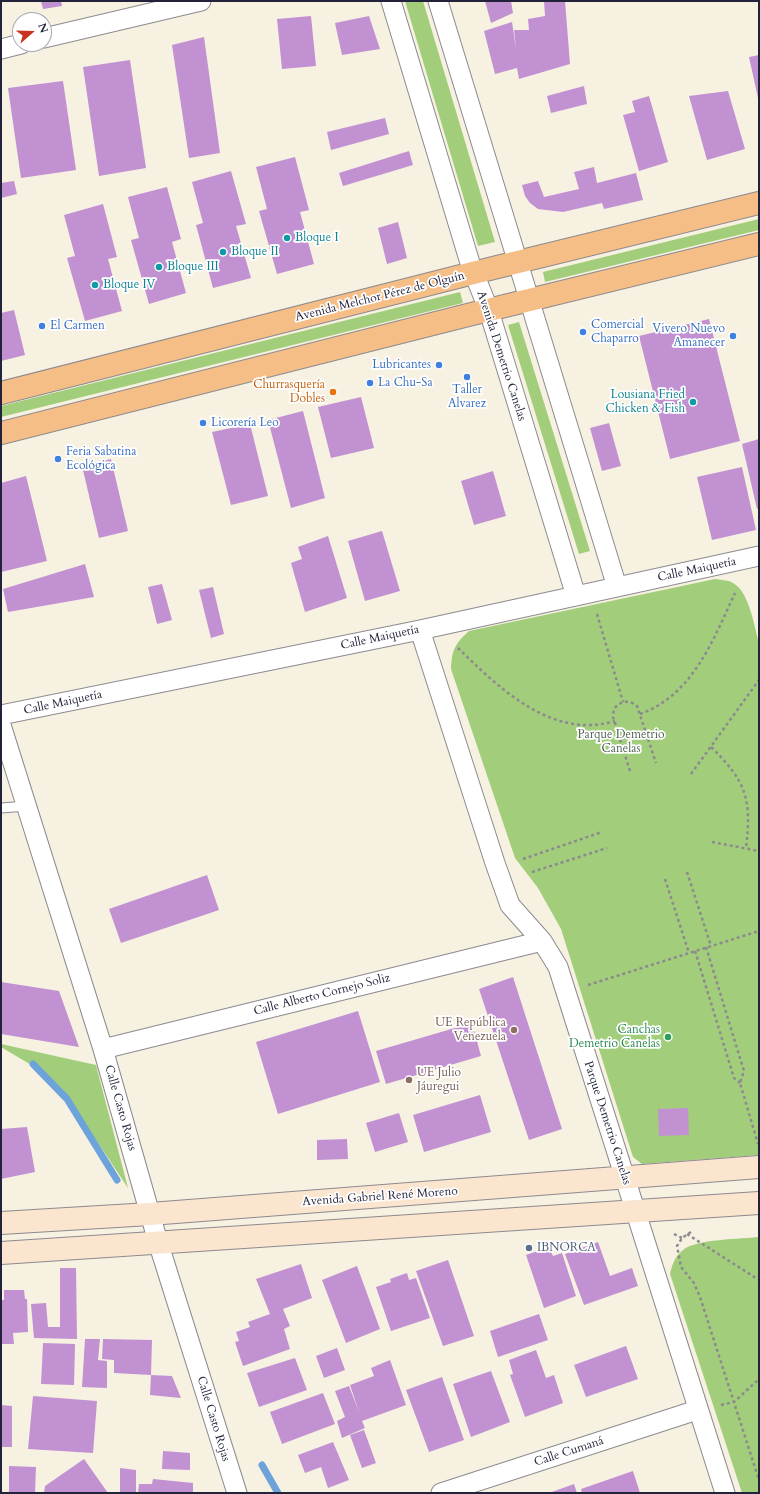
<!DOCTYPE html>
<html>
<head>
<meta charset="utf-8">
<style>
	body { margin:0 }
	#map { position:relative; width:760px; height:1494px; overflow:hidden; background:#f7f1e2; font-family:Cardo,serif }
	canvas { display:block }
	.frame { position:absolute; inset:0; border:2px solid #22223b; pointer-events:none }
	.north { position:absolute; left:12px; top:12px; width:40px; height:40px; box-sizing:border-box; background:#fff; border:1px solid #a7a7b1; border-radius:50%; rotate:70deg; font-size:11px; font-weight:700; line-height:16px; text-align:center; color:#22223b }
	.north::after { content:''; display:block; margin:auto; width:14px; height:18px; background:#c8321e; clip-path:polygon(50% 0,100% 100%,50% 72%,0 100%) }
</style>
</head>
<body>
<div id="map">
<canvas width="760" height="1494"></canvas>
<div class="frame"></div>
<div class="north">N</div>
</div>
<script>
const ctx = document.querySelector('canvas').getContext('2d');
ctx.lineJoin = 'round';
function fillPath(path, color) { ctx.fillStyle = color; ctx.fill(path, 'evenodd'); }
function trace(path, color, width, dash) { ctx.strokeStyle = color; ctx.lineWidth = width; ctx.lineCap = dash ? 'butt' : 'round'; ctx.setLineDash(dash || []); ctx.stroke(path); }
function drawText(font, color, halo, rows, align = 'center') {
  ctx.font = font + ' Cardo,serif'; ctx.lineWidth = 3.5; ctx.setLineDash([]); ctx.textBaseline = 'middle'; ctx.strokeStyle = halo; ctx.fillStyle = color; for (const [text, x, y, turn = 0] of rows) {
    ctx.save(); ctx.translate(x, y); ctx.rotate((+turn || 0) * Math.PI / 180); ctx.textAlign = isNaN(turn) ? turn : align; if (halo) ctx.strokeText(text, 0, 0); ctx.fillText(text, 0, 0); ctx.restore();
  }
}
fillPath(new Path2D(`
	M405,1H423L495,242L478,246Z
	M759,219V230L545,282L543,272Z
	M460,292L463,303L1,417V406Z
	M519,322L590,551L579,554L508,325Z
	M715,579C720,580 727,580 731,582C749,589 754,626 759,643V1155L642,1164L633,1157L561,929L538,888L515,858L451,669C452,649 455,644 469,631Z
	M1,1044L96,1065L128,1188L69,1099L55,1083L38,1069L1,1047Z
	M759,1237V1493H742L670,1274C672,1265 675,1256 683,1250C696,1239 741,1239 759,1237Z`), '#a2ce7b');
trace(new Path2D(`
	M33,1064L67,1099L117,1180
	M262,1465L278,1493`), '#6ca3da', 7);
fillPath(new Path2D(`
	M41,1H61L62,6L43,9Z
	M485,1H511L513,13L491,23Z
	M544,1H565L570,64L519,79L517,68L495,74L484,31L512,22L516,49L514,30H529L528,19L545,16Z
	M311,16L316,66L282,69L277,19Z
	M369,16L380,49L342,55L335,23Z
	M204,37L220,153L189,158L172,45Z
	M759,55V98H758L749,57Z
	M130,60L146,168L99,176L83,67Z
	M63,81L76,170L21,178L8,88Z
	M584,86L587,104L551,113L547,96Z
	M728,91L745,149L707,160L689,96Z
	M649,96L668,162L639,171L623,115L635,112L632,101Z
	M385,118L389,134L331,150L327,132Z
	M409,151L413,165L343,186L339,173Z
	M295,157L309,210L300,212L314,264L277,274L259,211L267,209L256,167Z
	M594,167L597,183L636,173L643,200L604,209L602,203L563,212L538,209L530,203L525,196L522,185L538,181L544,197L579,189L574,172Z
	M231,171L246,224L236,226L251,278L213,288L196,225L203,223L192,182Z
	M14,181L17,194L1,198V183Z
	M167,187L181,239L172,242L186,293L149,304L131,240L139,238L128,197Z
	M103,204L117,257L108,259L122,311L85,321L67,258L75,256L64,215Z
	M398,222L407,258L387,264L378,228Z
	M14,310L25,355L1,361V313Z
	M709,319L740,441L670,459L639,336Z
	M361,397L374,448L331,458L318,407Z
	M303,411L325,498L291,508L268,420Z
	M609,423L621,466L602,471L590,428Z
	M250,424L268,496L231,505L212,432Z
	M759,439V508L757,509L742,444Z
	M111,459L128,531L99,538L82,466Z
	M742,467L756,530L712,540L697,477Z
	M493,471L506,516L474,525L461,481Z
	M26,476L47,561L1,572V483Z
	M382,531L400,591L365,601L348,541Z
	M328,536L347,598L305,612L291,563L302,559L298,547Z
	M85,564L94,597L8,612L3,589Z
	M162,584L172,620L157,624L148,587Z
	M213,587L224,634L211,638L199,590Z
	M207,875L219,910L121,943L109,909Z
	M513,977L562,1129L529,1140L479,989Z
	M1,982L59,991L79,1047L1,1034Z
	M358,1011L380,1082L278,1114L256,1042Z
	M472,1023L481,1056L386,1084L376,1051Z
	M480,1095L491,1132L424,1152L413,1115Z
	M688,1108L689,1135L659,1136L658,1109Z
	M399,1113L408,1142L375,1152L366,1123Z
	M27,1127L35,1172L1,1179V1129Z
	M347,1139L348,1159L317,1160V1140Z
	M598,1242L610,1276L632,1268L638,1286L584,1305L565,1254Z
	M549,1247L553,1256L562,1253L576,1296L544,1308L526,1255Z
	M448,1260L474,1336L443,1346L416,1271Z
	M301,1264L312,1298L283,1309L290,1326L284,1329L290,1349L243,1366L235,1342L239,1341L236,1332L250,1327L248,1322L270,1314L256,1279Z
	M357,1266L380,1329L346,1343L322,1280Z
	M60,1268H76L77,1339L34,1338L31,1304L46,1303L48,1327H60Z
	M407,1273L409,1280L416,1278L430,1318L391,1331L376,1287L391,1282L390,1279Z
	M4,1290H24L25,1299H27L28,1332L13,1333L14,1344H1V1300H4Z
	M539,1314L548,1340L498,1357L490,1331Z
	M85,1339H100L98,1360L107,1361V1388L82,1387Z
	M103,1339L152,1340L151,1375L114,1373V1360L102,1359Z
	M43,1343L75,1344L74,1385L41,1384Z
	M626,1346L638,1379L586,1397L574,1365Z
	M337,1348L345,1370L324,1378L316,1356Z
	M536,1350L546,1378L554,1375L563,1403L525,1417L510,1375L513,1374L509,1360Z
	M295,1358L307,1390L259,1407L247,1373Z
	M390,1360L406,1405L362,1421L365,1428L342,1438L337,1421L345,1417L335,1391L349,1386L359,1412L350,1385L374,1376L371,1368Z
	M491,1371L510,1422L471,1437L453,1384Z
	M151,1375L172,1376L181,1398L150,1395Z
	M442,1377L464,1440L429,1452L406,1390Z
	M323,1393L335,1424L282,1444L270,1412Z
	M33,1396L97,1401L93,1453L28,1449Z
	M1,1405L12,1406V1447H1Z
	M364,1430L376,1463L362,1468L350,1435Z
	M333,1442L349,1480L328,1488L321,1467L305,1473L298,1455Z
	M163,1451L190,1453V1470L162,1469Z
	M84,1459L108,1493H44L45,1486Z
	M9,1466L36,1467L35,1493H9Z
	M120,1468L136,1470V1493H120Z
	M633,1471L640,1493H582L581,1489Z
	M153,1479L193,1483V1493H138L139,1484H152Z
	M574,1484L577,1493H549Z`), '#c291d2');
const lane = new Path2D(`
	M1,808L27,806`);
const street = new Path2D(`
	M391,1L470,263L489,311L576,596
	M438,1L617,587
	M44,38L201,1
	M1,49L21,44
	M420,630L495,863L510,905L542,941L558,967L725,1493
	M1,715L420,630L759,556
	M1,725L103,1049L158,1242L237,1493
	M103,1049L542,941
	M441,1493L697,1410`);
const secondary = new Path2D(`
	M1,1223L150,1214L759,1167
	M1,1253L759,1203`);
const highway = new Path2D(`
	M1,393L473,273L759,203
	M1,433L472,314L759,244`);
trace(lane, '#8c8a8e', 11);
trace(street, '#8c8a8e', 21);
trace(secondary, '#8c8a8e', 24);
trace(highway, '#8c8a8e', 24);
trace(new Path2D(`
	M597,614L623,702
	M458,648C499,688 552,740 615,721
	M640,714C693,695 713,640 735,593
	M711,747C746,781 752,799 746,848
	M630,771L613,717L614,709C620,701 629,699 637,706L656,763
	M691,774L759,680
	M712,842L759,851
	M523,859L602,832
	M532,872L607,848
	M687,872L711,946
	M665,879L689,953
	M706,947L744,1071L740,1083L758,1144
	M695,951L734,1078L740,1083
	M588,985L759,931
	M691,1232L682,1238L677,1246L681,1267L694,1283L700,1297L759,1480
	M674,1234L682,1238
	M687,1234L759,1280
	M721,1405L734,1402L759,1379`), '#8c8a8e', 2.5, [3, 3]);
trace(lane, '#fff', 9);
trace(street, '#fff', 19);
trace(secondary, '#fbe5cf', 22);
trace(highway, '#f6be87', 22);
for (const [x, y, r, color] of [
	[287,238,4,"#0f9aa8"],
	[223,252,4,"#0f9aa8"],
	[159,267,4,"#0f9aa8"],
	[95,285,4,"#0f9aa8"],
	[42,326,4,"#3f7fe0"],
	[583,332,4,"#3f7fe0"],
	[733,336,4,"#3f7fe0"],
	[439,365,4,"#3f7fe0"],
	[467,377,4,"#3f7fe0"],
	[370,383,4,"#3f7fe0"],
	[333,392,4,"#e8710a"],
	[693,402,4,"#0f9aa8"],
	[203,423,4,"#3f7fe0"],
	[58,459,4,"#3f7fe0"],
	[514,1030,4,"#8d6e63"],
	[668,1037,4,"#2e9e5b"],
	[409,1080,4,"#8d6e63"],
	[529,1248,4,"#5c6f8a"]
]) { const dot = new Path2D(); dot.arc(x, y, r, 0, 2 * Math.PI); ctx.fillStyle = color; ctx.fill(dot); trace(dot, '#fff', 1.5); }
drawText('12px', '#0d838f', '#fff', [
	["Bloque I",295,238],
	["Bloque II",231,252],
	["Bloque III",167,267],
	["Bloque IV",103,285],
	["Lousiana Fried",685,395,"right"],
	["Chicken & Fish",685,409,"right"]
], 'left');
drawText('12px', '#22223b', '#fff', [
	["Avenida Melchor Pérez de Olguín",380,297,-14],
	["Avenida Demetrio Canelas",501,356,72],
	["Calle Maiquetía",697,570,-12],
	["Calle Maiquetía",380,638,-12],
	["Calle Maiquetía",63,703,-12],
	["Calle Alberto Cornejo Soliz",322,995,-14],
	["Calle Casto Rojas",120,1108,74],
	["Parque Demetrio Canelas",607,1123,72],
	["Avenida Gabriel René Moreno",380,1197,-4],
	["Calle Casto Rojas",213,1419,73],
	["Calle Cumaná",569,1452,-18]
]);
drawText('12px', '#366cbe', '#fff', [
	["Comercial",591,325],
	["Chaparro",591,339],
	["El Carmen",50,326],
	["Vivero Nuevo",725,329,"right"],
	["Amanecer",725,343,"right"],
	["Lubricantes",431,365,"right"],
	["La Chu-Sa",378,383],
	["Taller",467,390,"center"],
	["Alvarez",467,404,"center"],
	["Licorería Leo",211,423],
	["Feria Sabatina",66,452],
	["Ecológica",66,466]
], 'left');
drawText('12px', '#c56008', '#fff', [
	["Churrasquería",325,385],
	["Dobles",325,399]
], 'right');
drawText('12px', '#4f5e51', '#fff', [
	["Parque Demetrio",621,735],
	["Canelas",621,749]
]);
drawText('12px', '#785e54', '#fff', [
	["UE República",506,1023],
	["Venezuela",506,1037],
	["UE Julio",417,1073,"left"],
	["Jáuregui",417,1087,"left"]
], 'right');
drawText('12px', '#27864d', '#fff', [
	["Canchas",660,1030],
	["Demetrio Canelas",660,1044]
], 'right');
drawText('12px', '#4e5e75', '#fff', [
	["IBNORCA",537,1248]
], 'left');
</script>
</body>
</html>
